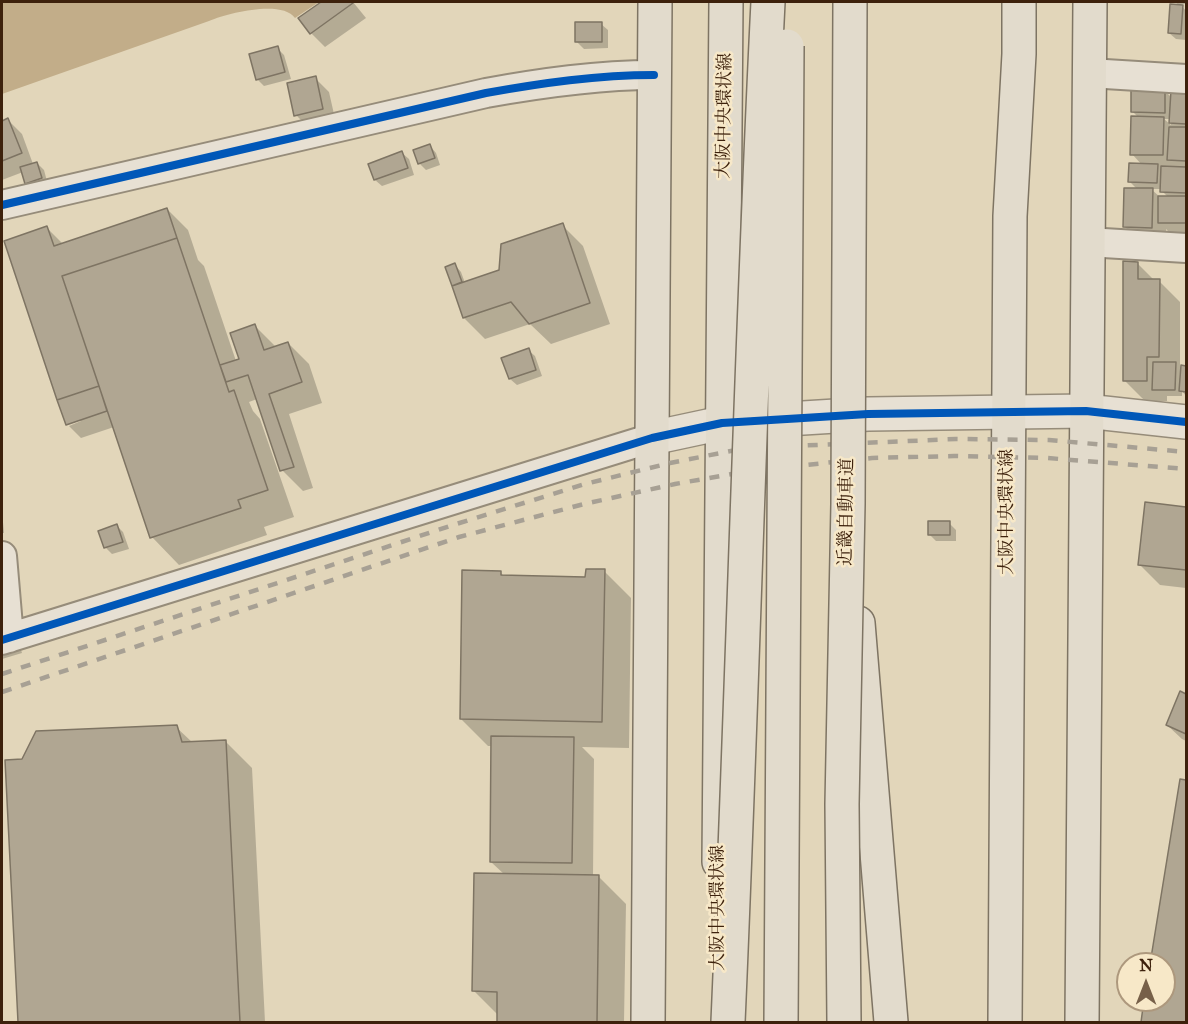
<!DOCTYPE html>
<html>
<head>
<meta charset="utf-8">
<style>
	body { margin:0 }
	#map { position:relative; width:1188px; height:1024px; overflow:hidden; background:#e2d6ba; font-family:"IM FELL Great Primer",serif }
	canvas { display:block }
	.frame { position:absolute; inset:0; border:3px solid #3d210c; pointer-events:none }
	.north { position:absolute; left:1116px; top:952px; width:60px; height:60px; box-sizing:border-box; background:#f7e8c8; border:2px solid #ad987d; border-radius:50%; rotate:0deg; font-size:16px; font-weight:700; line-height:24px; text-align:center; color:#3d210c }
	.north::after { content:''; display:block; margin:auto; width:21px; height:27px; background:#776049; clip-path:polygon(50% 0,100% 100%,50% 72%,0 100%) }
</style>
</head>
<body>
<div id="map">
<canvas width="1188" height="1024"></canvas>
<div class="frame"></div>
<div class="north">N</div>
</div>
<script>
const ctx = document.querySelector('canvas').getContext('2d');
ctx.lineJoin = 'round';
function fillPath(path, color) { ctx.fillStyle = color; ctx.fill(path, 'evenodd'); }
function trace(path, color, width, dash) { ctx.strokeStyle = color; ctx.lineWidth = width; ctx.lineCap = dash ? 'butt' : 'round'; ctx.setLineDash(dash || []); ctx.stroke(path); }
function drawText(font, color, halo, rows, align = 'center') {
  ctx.font = font + ' "IM FELL Great Primer","Noto Serif JP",serif'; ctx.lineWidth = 5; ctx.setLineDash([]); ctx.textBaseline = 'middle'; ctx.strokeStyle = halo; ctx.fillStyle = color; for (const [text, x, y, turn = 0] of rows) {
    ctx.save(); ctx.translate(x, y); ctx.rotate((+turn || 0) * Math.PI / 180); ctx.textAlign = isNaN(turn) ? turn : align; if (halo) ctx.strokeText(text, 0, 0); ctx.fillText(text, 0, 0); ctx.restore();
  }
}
fillPath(new Path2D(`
	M2,2H319L295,18C283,0 230,12 209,21L2,94Z`), '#c2ad89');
fillPath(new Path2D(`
	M324,2H353L366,18L325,47L311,33L300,18Z
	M1175,2H1186V4H1180L1186,11V40L1176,39L1169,33L1180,6Z
	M601,24L608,30V48L584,49L577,42Z
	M277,48L284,55L291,79L264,86L257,79Z
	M315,78L329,92L336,123L310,129L296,115Z
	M1165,91L1172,98L1186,92V237H1174L1166,229V241H1139L1125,227L1137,189L1129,181L1142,165L1132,154L1139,118L1132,111ZM1164,119H1171V125ZM1151,189H1162V191L1168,197H1160Z
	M8,120L22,134L33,164L37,163L44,170L48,185L33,190L26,183L23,172L2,180V123Z
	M430,146L436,153L440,165L426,170L419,163Z
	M402,153L409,159L414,175L382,186L375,180Z
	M167,209L188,230L198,260L204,266L236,361L241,360L232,334L255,326L276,347L288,343L309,364L322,403L289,414L313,488L303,491L282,470L257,399L249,402L253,411L260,419L294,517L264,527L267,535L179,565L152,537L114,427L81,438L69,426L81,421L79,419L67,424L6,242L47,228L63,244Z
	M562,225L583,246L610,324L551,344L530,324L485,339L464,318L447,268L455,265L461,272L465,283L500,271Z
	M1137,263L1155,281H1159L1180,302V374H1182L1183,367H1186V396L1182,391V396H1167V401H1145L1124,380Z
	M528,350L535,356L542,376L517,385L510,379L503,359Z
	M1146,504L1186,508V588L1160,585L1139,564Z
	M2,511L4,533H2Z
	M949,523L956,530V541H936L929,534Z
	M116,525L123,532L129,549L112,554L106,548L100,531Z
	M604,571L631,598L629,748L582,747L594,759L593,877H599L626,904L624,1022H498L499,1016L473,990L505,875L491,862L493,746H488L461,719L501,573L505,577L587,578Z
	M2,587L22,653L2,659Z
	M1181,693L1186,696V741L1182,739L1167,725Z
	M176,727L193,743L225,741L252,768L265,1022H19L7,761H23Z
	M1181,781L1186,782V1022H1142L1146,1000H1164V964H1152Z`), '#0003');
const building = new Path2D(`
	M321,2H351L353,3L310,34L298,18Z
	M1170,4L1183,5L1181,34L1168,33Z
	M575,22H602V42H575Z
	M278,46L285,72L256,80L249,54Z
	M316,76L323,109L294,116L287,83Z
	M1131,89L1165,90V113L1131,112Z
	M1171,90H1186V124L1169,123Z
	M1131,116L1164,117L1163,155H1130Z
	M8,118L22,153L2,161V121Z
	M1169,127H1186V161L1167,160Z
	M430,144L435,158L418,164L413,150Z
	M402,151L408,168L374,180L368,164Z
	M37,162L42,178L25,184L20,167Z
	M1129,163L1158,164L1157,183L1128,182Z
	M1161,166L1186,167V193L1160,192Z
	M1124,188H1153L1152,228L1123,227Z
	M1158,196H1186V223H1158Z
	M167,208L177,238L62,276L99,386L57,400L4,241L47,226L54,246Z
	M563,223L590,303L529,324L511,302L463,318L452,286L499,270L501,244Z
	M177,238L229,392L234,390L268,490L238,500L241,508L150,538L62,276Z
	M1123,261L1138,262V279H1160L1159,357H1147V381H1123Z
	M455,263L462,282L452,286L445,267Z
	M255,324L264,350L288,342L302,382L269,394L294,467L280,471L248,375L226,382L220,365L239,359L230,333Z
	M529,348L536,370L509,379L501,358Z
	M1153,362H1176L1175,390H1152Z
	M1181,365L1186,366V392L1179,391Z
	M99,386L107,411L66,425L57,400Z
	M1145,502L1186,507V570L1138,565Z
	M928,521H950V535H928Z
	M117,524L123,542L104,548L98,531Z
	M586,569H605L602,722L460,719L462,570L501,571V575L585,577Z
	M1180,691L1186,694V734L1166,725Z
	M177,725L182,742L226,740L240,1022H18L5,760L22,759L36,731Z
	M491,736L574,737L572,863L490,862Z
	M1180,779L1186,780V1022H1141L1144,1000H1164V964H1150Z
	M474,873L599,875L597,1022H497V992L472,991Z`);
fillPath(building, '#b0a692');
trace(building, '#7e7463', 1.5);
const minor = new Path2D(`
	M1089,73L1186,79
	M2,205L486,93C542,83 597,75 654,75
	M1087,242L1186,248
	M2,556L9,638
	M2,640L652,438`);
const tertiary = new Path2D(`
	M652,438L722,423L868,414L1086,411L1186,422`);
const primary = new Path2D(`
	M719,862L726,2
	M648,1022L655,2
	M1005,1022L1010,216L1019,54V2
	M1082,1022L1090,2`);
const motorway = new Path2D(`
	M858,623L891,1022`);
trace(minor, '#968c7a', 32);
trace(tertiary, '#968c7a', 36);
trace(primary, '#7e7463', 36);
trace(motorway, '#7e7463', 36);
trace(minor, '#e7e0d3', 28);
trace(tertiary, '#e7e0d3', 33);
trace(primary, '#e2dbcc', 33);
trace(motorway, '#e2dbcc', 33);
trace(new Path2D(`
	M2,674L453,525L585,484L670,463L746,448L956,439L1049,440L1186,452
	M2,692L459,537L584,504L675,484L749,471L872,458L954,456L1047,458L1186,469`), '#a7a094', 4.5, [10, 10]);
const motorwayBridge = new Path2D(`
	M728,1022C743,682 751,342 768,2
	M781,1022L787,46
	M844,1022L842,804L848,504L850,2`);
trace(motorwayBridge, '#7e7463', 36, []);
trace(motorwayBridge, '#e2dbcc', 33);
trace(new Path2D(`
	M2,205L486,93C542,83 597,75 654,75
	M2,640L652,438L722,423L868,414L1086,411L1186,422`), '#0057b8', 8);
drawText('18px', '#3d210c', '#f7e8c8', [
	["大阪中央環状線",725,116,-89],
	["近畿自動車道",847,512,-89],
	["大阪中央環状線",1008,512,-90],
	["大阪中央環状線",719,908,-90]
]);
</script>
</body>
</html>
